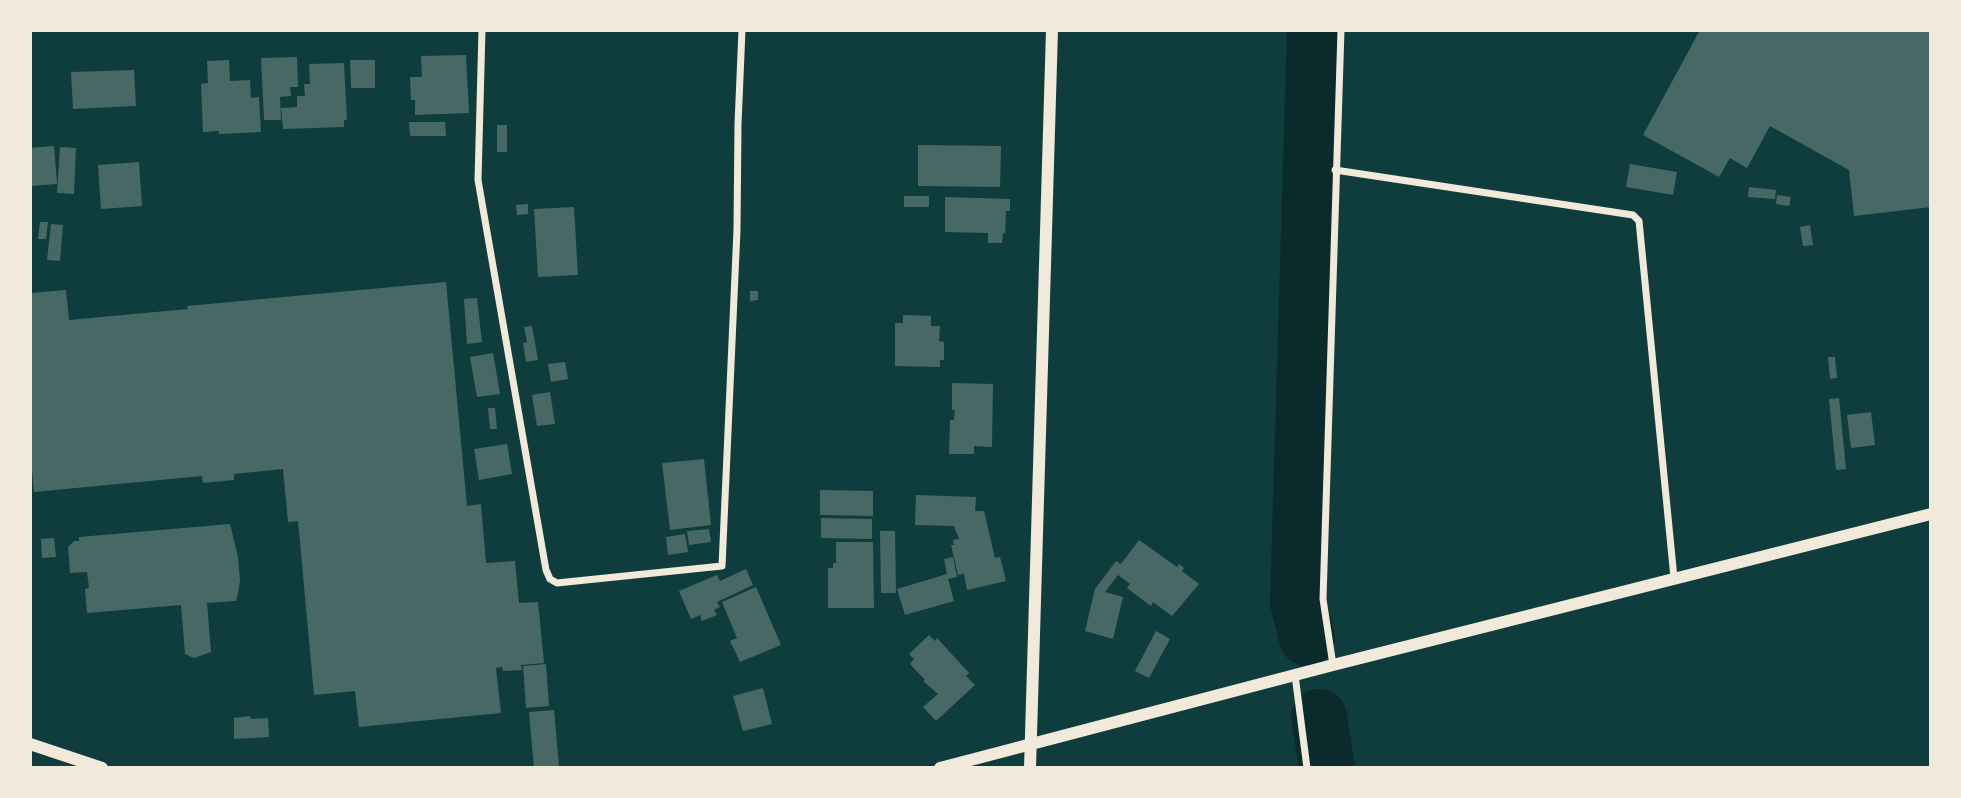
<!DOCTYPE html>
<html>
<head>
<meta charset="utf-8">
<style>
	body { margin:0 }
	#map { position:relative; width:1961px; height:798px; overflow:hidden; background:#0f3d3e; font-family:Helvetica,sans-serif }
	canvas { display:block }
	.frame { position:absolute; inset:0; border:32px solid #f1e9da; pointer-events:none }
</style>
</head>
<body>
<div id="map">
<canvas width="1961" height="798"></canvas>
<div class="frame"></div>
</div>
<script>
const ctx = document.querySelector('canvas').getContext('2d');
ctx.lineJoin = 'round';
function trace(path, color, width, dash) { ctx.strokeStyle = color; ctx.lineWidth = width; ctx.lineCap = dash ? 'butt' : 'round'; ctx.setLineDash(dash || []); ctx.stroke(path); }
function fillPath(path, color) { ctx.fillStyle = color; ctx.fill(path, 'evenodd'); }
trace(new Path2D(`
	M1307,638L1298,602L1315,30
	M1319,717L1327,768`), '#0a2a2b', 56);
fillPath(new Path2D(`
	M1700,30H1931V207L1854,216L1849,170L1770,126L1747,168L1730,158L1719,177L1643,135Z
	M466,55L469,113L415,115V100H411L410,77H422L421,56Z
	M297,57L298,87H290L291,96L280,97L281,120H264L261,58Z
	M229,60L230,81L250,80L251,98L259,97L261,132L219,134V131L203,132L201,84L208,83L207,61Z
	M350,60H375V88H351Z
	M344,63L347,120H344V127L283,129L281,108L297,107V96H305L304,84H310L309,64Z
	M134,70L136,106L73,109L71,72Z
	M409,122H445L446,136H410Z
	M497,125H507V152H497Z
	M918,145L1001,146L1000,187L918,186Z
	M54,146L57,184L31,186L30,148Z
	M60,147L76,148L74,194L57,193Z
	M139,162L142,206L101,209L98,165Z
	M1630,164L1677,172L1673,195L1626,187Z
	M1749,187L1776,190L1775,199L1748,197Z
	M1777,195L1791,197L1789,206L1776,204Z
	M904,196H929V207H904Z
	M945,197L1010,199V211H1006L1005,234L1003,233L1002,243H988V233L945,232Z
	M528,204V214L517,215L516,205Z
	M574,207L578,275L538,277L534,209Z
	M40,222H48L46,239H38Z
	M51,224L63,225L60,261L47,260Z
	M1810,225L1813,245L1803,246L1800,227Z
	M446,282L467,506L481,504L486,563L515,561L519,603L538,602L544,663L521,665L522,670L503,671L502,667L496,668L501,713L359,727L355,691L314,695L298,521L288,522L283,469L234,474V480L203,483L202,476L34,492L30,449V293L66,290L69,320L188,309L187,306Z
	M750,291H758V300L750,301Z
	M477,298L482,342L467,344L464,299Z
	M903,315L931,316V326H940L939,341L944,342V360H940V367L895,366V323H903Z
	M532,326L538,360L526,362L523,343L527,342L524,327Z
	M493,353L500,394L477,397L470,357Z
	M1828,357H1835L1837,378L1830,379Z
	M565,362L568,379L551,382L548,364Z
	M952,383L993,384L992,447L974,446V454H949L950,420H954L955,410H952Z
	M550,392L555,424L537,426L532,395Z
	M1839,398L1846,469L1836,470L1829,399Z
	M488,408H495L497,429H490Z
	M1871,412L1875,445L1851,448L1847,415Z
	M507,444L512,474L479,480L474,449Z
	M704,459L711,525L670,530L662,463Z
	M820,490L873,491V516L820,515Z
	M916,495L976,497L975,511H984L995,558L1000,557L1006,581L967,590L964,574L958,575L951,545H954L953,540L959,539L954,526L915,525Z
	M821,518L872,519V539L821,538Z
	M230,524L238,557L240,580L238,594L236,601L207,603L211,652L194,658L185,654L181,605L87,613L85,589L89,588L87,572L70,573L68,547L74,541H79V537Z
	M709,529L711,542L689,545L687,531Z
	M880,531H895L896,593H881Z
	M685,534L688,552L668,555L666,537Z
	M54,538L56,557L42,558L41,539Z
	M1139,540L1177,567L1179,564L1184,568L1182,571L1199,584L1172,616L1153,602L1151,606L1127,588L1130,584L1118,575L1105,592L1123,597L1113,639L1085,631L1095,589L1116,561L1121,564Z
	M836,542H873L874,608H828V568H833V563H836Z
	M953,557L957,577L948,579L954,601L905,615L897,589L947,574L944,559Z
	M746,569L753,585L717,602L720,607L714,610L717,615L702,621L700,615L691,619L679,591L717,575L720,581Z
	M756,587L781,645L740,662L730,641L737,638L722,602Z
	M1156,631L1170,639L1149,678L1135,671Z
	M929,635L935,641L937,638L969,673L966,676L975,685L936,721L923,707L938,694L923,681L925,680L910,664L914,659L909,654Z
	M546,664L549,706L526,708L523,666Z
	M763,688L772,724L743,731L733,696Z
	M554,710L559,766L534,768L529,712Z
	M250,716L251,719L268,718L269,737L234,739V718Z`), '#486865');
trace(new Path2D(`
	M482,30L478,180L546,570L550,579L557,583L722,566L737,230L738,124L742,30
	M1335,170L1633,215L1639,221L1674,578
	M1333,665L1323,599L1341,30
	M1295,675L1307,768`), '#f1e9da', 7);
trace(new Path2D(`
	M30,744L102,768
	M940,768L1333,665L1931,514
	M1030,768L1052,30`), '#f1e9da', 12);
</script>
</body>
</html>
